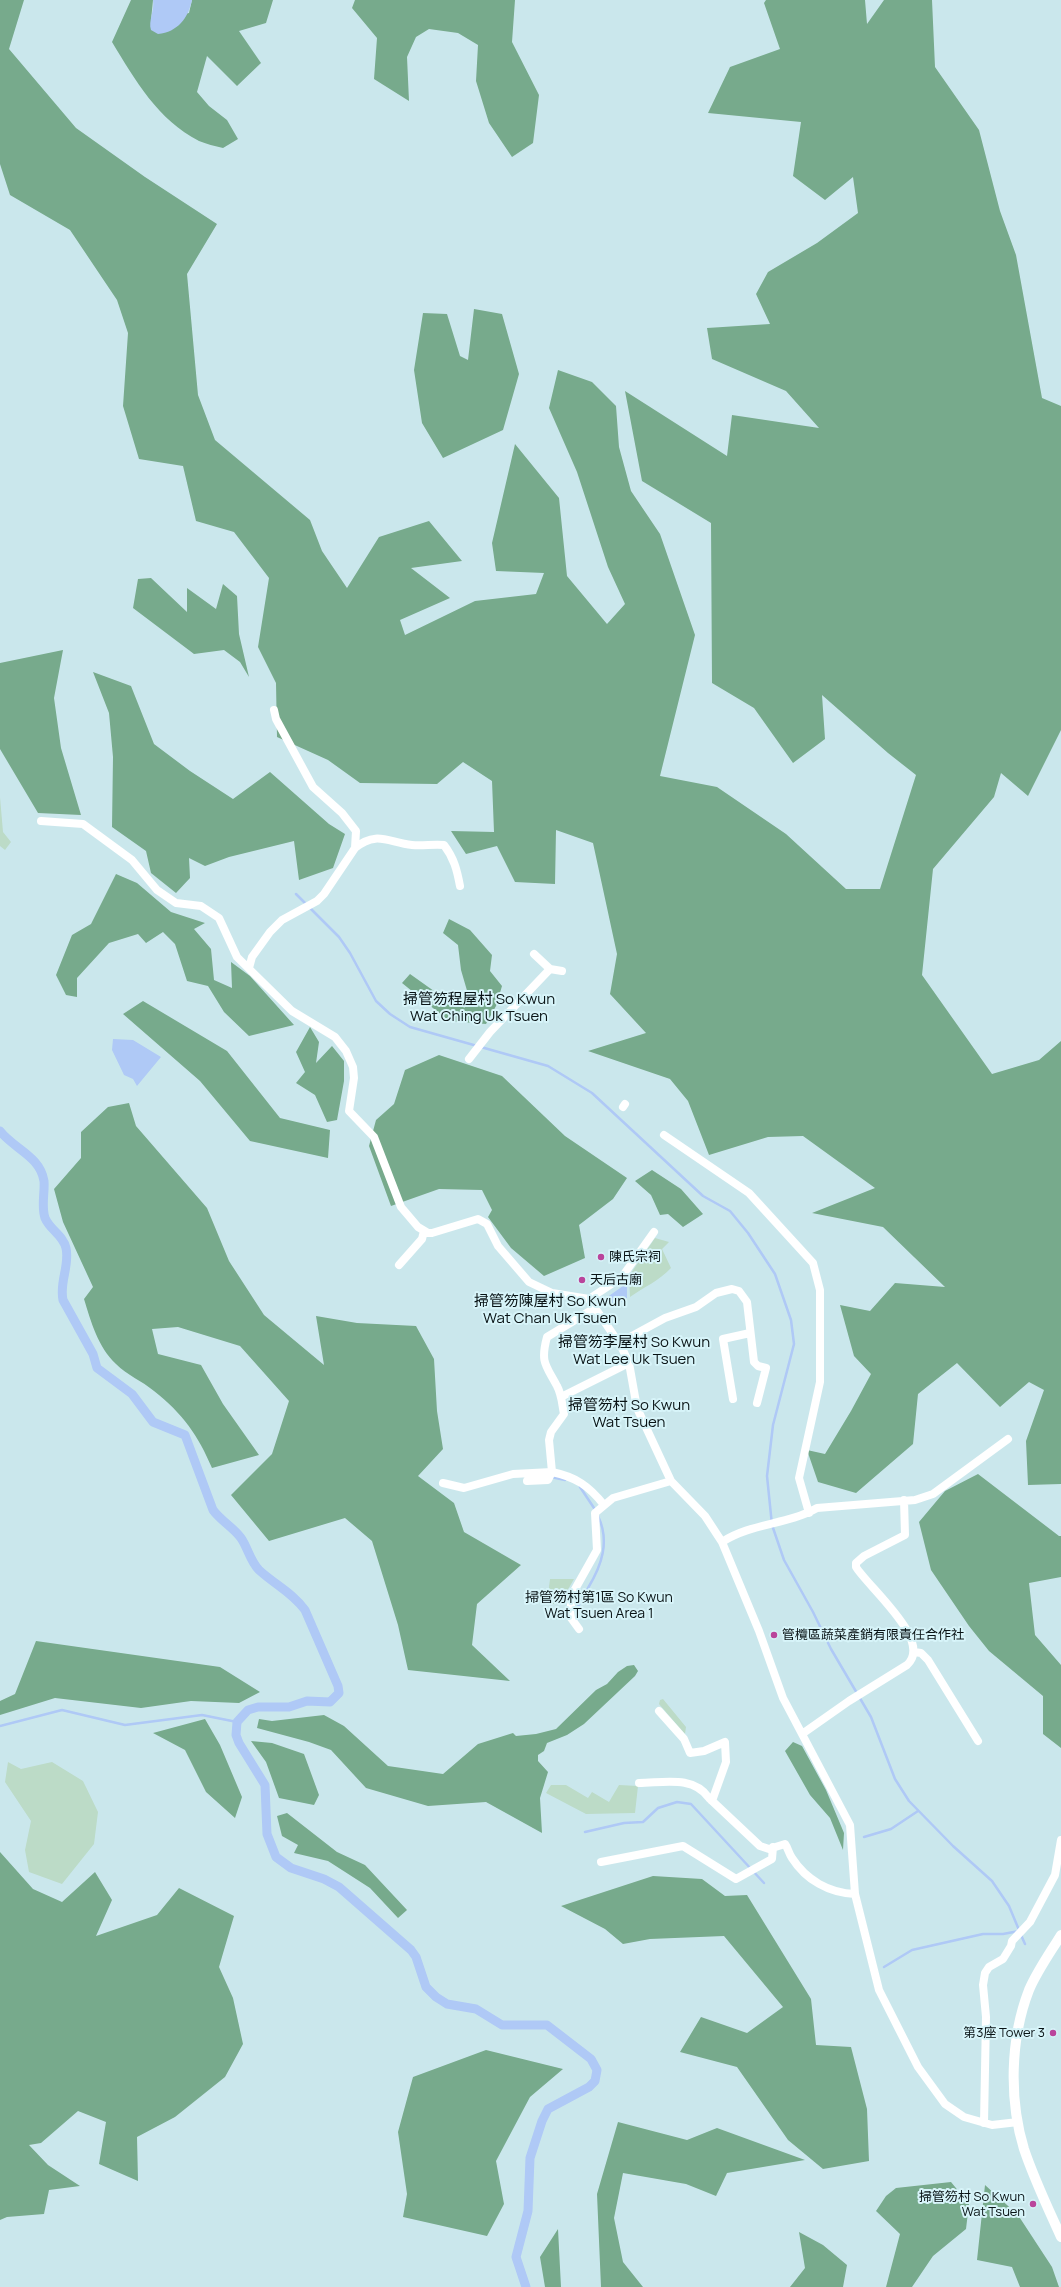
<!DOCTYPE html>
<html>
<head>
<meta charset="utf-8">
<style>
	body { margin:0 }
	canvas { display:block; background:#cae7ec }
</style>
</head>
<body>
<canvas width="1061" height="2287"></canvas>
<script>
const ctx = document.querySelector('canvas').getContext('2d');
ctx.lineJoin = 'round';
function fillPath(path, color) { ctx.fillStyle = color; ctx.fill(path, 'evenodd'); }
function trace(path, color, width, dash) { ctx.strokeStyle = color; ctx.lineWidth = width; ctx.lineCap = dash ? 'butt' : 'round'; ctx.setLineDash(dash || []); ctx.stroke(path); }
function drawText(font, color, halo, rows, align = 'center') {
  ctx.font = font + ' Manrope,"Noto Sans TC",sans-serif'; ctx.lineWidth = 4; ctx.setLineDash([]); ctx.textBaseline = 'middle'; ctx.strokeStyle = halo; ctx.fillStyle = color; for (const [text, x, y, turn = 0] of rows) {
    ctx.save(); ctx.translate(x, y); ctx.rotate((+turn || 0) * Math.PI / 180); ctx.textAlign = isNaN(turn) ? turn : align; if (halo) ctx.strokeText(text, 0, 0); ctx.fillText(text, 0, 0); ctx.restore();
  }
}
fillPath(new Path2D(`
	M0,797L3,832L11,842L5,850L0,846Z
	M655,1238L669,1242L662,1249L671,1268C659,1281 644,1287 630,1297L629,1276Z
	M550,1579H574L566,1593L564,1604H552C547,1595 549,1588 550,1579Z
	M663,1699L686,1727L685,1734L659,1704L660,1700Z
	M8,1762L21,1769L52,1762L83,1781L98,1812L94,1844L62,1884L29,1872L25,1850L31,1821L5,1782Z
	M551,1785H566L588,1798L592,1792L609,1802L619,1785L638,1786L635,1813L586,1814L546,1793Z`), '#bcdbc7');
fillPath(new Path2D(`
	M0,0H24L9,49L76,128L145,177L217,224L187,274L198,395L215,440L310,520L322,551L347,588L379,537L429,521L462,561L411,568L450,598L400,620L405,635L475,601L536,594L544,573L496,571L492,543L515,444L559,498L567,576L607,624L625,604L608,567L577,472L549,408L558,370L592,382L616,406L619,447L631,491L660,534L695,635L660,776L717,787L786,834L846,889H880L916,775L888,753L822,695L825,739L793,763L754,708L712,683L711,523L642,481L625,391L727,456L732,415L819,428L786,391L712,359L707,328L770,324L756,294L768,272L817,243L858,213L853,177L825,200L793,176L801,122L708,113L730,67L780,49L764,3L766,0H865L867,24L884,0H932L935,67L979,130L1000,211L1016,255L1042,398L1061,406V730L1028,796L1001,773L994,797L933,869L922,975L992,1074L1039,1060L1061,1041V1484L1028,1485L1026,1441L1044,1390L1029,1382L1000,1407L957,1363L918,1394L913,1444L856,1493L818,1482L807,1450L825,1454L851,1411L871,1374L854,1356L840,1305L870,1311L895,1283L945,1287L883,1227L812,1213L875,1188L803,1136L768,1137L709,1155L688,1101L670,1079L588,1051L646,1033L610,994L617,954L593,843L556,830L555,884L515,882L497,846L466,854L451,831L494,832L492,781L463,762L437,784L360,783L328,760L277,737L276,683L258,647L269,578L234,532L196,521L183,466L139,459L123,406L128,333L117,300L70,230L10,195L0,164Z
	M131,0H153L151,20L189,13L192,0H273L266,23L239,31L261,63L237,86L207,56L197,92L209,106L227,120L238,139L223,148C215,146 206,144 199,141C158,120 135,80 112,42Z
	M355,0H515L512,42L539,95L533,143L512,157L489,123L476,81L478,45L458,33L429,29L416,37L407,57L409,101L374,79L377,38L352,8Z
	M474,309L502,314L519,374L503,430L443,458L422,423L414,370L423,313L447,314L460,356L468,360Z
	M151,578L187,612V588L216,609L223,584L237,596L239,634L249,677L240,662L224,650L194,654L133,608L138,579Z
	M63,650L54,698L61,748L81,815L38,813L0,749V663Z
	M93,672L131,686L154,744L190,771L233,799L270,772L329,824L345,834L333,868L299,880L294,841L229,857L205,866L189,858L190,878L176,893L151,873L146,851L112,827L113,757L109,713Z
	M116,874L137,883L171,912L205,923L194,929L211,949L214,980L232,988L231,962L250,976L294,1025L249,1036L224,1012L208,986L187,981L175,944L163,932L146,943L138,934L109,943L77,978V997L66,995L56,975L72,935L91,924Z
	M449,919L470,930L492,955L490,971L502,986L496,1006L486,1024L449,1021L402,983L410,974L448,1001L468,994L461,970L458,945L443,933Z
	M143,1001L227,1051L280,1118L330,1130L328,1158L250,1141L200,1081L123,1014Z
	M310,1027L319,1042L316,1063L332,1046L344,1061V1081L337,1120L327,1122L315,1095L296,1083L305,1072L296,1052Z
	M439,1055L502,1076L565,1136L627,1178L613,1199L579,1225L585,1258L544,1276L511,1248L488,1217L492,1210L482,1190L439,1189L391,1206L369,1146L376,1120L394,1104L405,1070Z
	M129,1103L136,1126L207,1208L229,1261L264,1315L324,1365L316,1316L357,1323L416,1326L434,1359L437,1411L443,1449L418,1476L454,1503L464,1532L521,1565L477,1604L472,1645L510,1681L408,1670L398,1625L372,1541L345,1518L269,1541L231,1495L272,1454L289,1401L240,1346L178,1327L152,1329L158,1354L201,1365L223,1404L259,1455L212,1468C198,1435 183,1414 154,1391C142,1381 127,1375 116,1364C98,1347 91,1322 84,1299L93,1287L63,1222L54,1189L81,1158V1132L108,1107Z
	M652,1170L681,1189L703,1214L683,1227L668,1214L660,1215L651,1195L635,1181Z
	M978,1474L1059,1536H1061V1577L1029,1583L1035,1635L1061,1665V1748L1043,1734V1696L989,1651L969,1626L931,1570L919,1522L945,1491Z
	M36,1641L220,1667L260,1692L239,1703L191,1701L141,1708L55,1698L0,1715V1701L15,1694Z
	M634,1665L638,1671L635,1676L584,1724L567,1735L547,1743L544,1751L538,1755V1761L548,1772L540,1798L542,1833L486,1802L428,1806L366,1788L331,1750L309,1742L257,1728L259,1719L272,1721L324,1715L344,1726L388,1766L443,1774L478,1744L513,1733L516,1736L536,1734L556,1729L596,1690L607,1684L618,1672L627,1666Z
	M205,1719L220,1745L242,1797L235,1818L206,1792L185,1750L153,1733Z
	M251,1741L272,1743L304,1754L319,1795L314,1805L279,1798L266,1762Z
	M793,1742L802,1746L826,1790L844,1833L843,1850L830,1818L810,1795L785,1751Z
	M287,1813L337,1852L365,1865L407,1910L398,1918L370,1888L328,1861L294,1853L298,1845L282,1836L277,1816Z
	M0,1852L33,1889L62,1902L95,1872L112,1900L96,1936L157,1915L179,1888L234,1916L219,1967L233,1998L243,2044L225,2077L175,2117L137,2137L138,2181L99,2164L106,2122L78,2111L41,2143L29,2145L48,2165L80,2186L49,2190L44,2214L7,2217L0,2220Z
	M653,1876L702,1879L725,1896L747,1895L811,1999L816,2045L851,2047L867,2109L869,2161L823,2169L788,2140L737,2067L680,2052L701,2017L747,2033L783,2007L724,1936L650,1939L623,1944L605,1929L561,1906Z
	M486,2050L563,2069L530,2097L496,2161L504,2204L487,2236L403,2217L407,2194L398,2132L413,2077Z
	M618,2122L687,2140L717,2128L805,2160L727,2173L716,2196L686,2184L623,2173L614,2218L623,2262L643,2287H601L597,2194Z
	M951,2182L969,2204L966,2229L933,2256L912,2287H886L900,2234L876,2211L886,2196L896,2188Z
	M985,2185L1018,2215L1052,2267L1059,2287H1020L1012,2267L977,2260Z
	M558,2229L561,2287H545L540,2257Z
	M799,2232L823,2245L847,2265L843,2287H790L805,2268Z`), '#77aa8c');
fillPath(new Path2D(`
	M153,0H192C188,18 178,32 158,34L151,30C148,21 155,10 153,0Z
	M113,1039L133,1040L161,1057L137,1086L133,1079L124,1075L112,1050Z
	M623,1286L627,1287V1298L613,1308L606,1298Z`), '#afc9f6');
trace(new Path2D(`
	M296,894L339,937L350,953L376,1001L390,1014L410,1027L548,1066L592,1093L703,1196L730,1211L748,1233L775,1274L791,1320L794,1344L773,1425L767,1476L772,1525L784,1560L813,1612L831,1649L871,1717L895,1779L909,1801L953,1846L992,1881L1009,1906L1019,1930
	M551,1477L565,1480
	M580,1487L596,1511
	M578,1619C575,1606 582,1599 588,1588C602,1565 610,1541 598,1516
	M0,1726L62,1710L125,1725L202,1715L237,1722
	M585,1832L624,1823L643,1822L658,1808L677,1802L691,1804L764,1883
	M864,1837L891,1829L918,1811
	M1021,1935L1025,1944
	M884,1967L912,1950L983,1934H1003L1019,1931`), '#afc9f6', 2.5);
trace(new Path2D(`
	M0,1131C14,1149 40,1156 44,1181C45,1193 41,1206 45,1218C50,1230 63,1235 66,1248C70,1266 59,1282 63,1300L93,1354L97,1368L132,1394L153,1422L185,1435L213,1510C221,1521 233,1527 241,1538C248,1548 250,1561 259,1570C274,1584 293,1593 305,1610L338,1686L339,1693L330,1702L307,1701L289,1707H258L248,1710L237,1722L236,1735L239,1743L265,1785L267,1834L276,1857L291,1868L324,1879L339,1887L411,1950L416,1957L426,1987L436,1997L447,2004L476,2009L502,2025H547L591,2059L597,2070L595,2081L589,2087L548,2109L542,2121L530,2158L528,2211L516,2257L526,2287`), '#afc9f6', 9);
trace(new Path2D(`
	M41,821L83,824L132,860L157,890L176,903L201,906L219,918L237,957L292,1011L335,1037L346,1051L353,1067L354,1078L349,1111L374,1137L401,1207L418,1227L428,1233H432L478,1219L487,1224L498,1246L529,1282L552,1293L589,1299L622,1277L654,1232
	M355,848C377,830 389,843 412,845C423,846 433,844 444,845C454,858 457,870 460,886
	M534,954L550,969L562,971
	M249,968L252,957L270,932L282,920L317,901L324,894L355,848L356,831L342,813L313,787L276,719L274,710
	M469,1059L490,1032L550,969
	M623,1107L625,1104
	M664,1135L749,1193L813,1263L820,1290V1382L799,1478L809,1513
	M399,1265L422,1239L424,1231
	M589,1299L621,1346L629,1363L637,1408L671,1481L705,1516L722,1542L759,1631L783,1698L850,1825L855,1894L879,1990L918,2067L945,2104L964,2117L992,2125L1018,2122
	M595,1308L547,1337C540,1363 546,1365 557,1386C562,1395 562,1405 564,1414L551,1432L549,1440L552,1472C576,1477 589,1486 604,1505
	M619,1343L665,1318L696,1307L716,1293L732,1289L739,1291L747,1302L754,1362L758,1366L766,1368L757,1403
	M561,1397L629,1363
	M733,1399L723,1339L750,1333
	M443,1483L464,1488L513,1474L552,1472L548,1480L527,1481
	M722,1542C751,1523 787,1525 817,1508L915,1500L933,1494L1008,1439
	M579,1629L571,1618L570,1610L574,1591L597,1550L595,1513L613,1498L671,1481
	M914,1652L921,1653L928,1660L978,1741
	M659,1711L684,1739L690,1753L704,1751L725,1742L726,1762L712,1801
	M802,1734L849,1701L907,1665C934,1641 868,1587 856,1567V1563L864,1556L905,1535L904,1500
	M639,1783C663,1783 693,1775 709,1798L760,1846L769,1849L785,1844C788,1848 789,1854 792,1858C806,1880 829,1893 855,1894
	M601,1862L683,1846L736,1879L772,1859L773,1847
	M984,2123L986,2017L983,1985L985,1973L989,1967L1003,1959L1011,1946L1012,1941L1030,1922L1055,1875L1061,1840`), '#fff', 8);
trace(new Path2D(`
	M1061,1935C1050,1953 1037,1971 1029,1990C1010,2039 1009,2100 1024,2149C1034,2179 1048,2208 1061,2237`), '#fff', 10);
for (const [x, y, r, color] of [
	[601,1257,4,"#ba449b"],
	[582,1280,4,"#ba449b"],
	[774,1635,4,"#ba449b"],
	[1053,2033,4,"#ba449b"],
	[1033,2204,4,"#ba449b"]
]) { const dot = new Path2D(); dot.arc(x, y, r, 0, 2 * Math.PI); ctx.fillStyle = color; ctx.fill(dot); trace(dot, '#d7f4f9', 1.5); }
drawText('13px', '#091315', '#d7f4f9', [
	["陳氏宗祠",609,1257],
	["天后古廟",590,1280],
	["管欖區蔬菜產銷有限責任合作社",782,1635],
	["第3座 Tower 3",1045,2033,"right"],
	["掃管笏村 So Kwun",1025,2197,"right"],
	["Wat Tsuen",1025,2212,"right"]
], 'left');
drawText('14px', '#091315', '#d7f4f9', [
	["掃管笏村第1區 So Kwun",599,1598],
	["Wat Tsuen Area 1",599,1614]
]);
drawText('15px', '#091315', '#d7f4f9', [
	["掃管笏程屋村 So Kwun",479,1000],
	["Wat Ching Uk Tsuen",479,1017],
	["掃管笏陳屋村 So Kwun",550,1302],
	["Wat Chan Uk Tsuen",550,1319],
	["掃管笏李屋村 So Kwun",634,1343],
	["Wat Lee Uk Tsuen",634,1360],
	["掃管笏村 So Kwun",629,1406],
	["Wat Tsuen",629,1423]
]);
</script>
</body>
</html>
